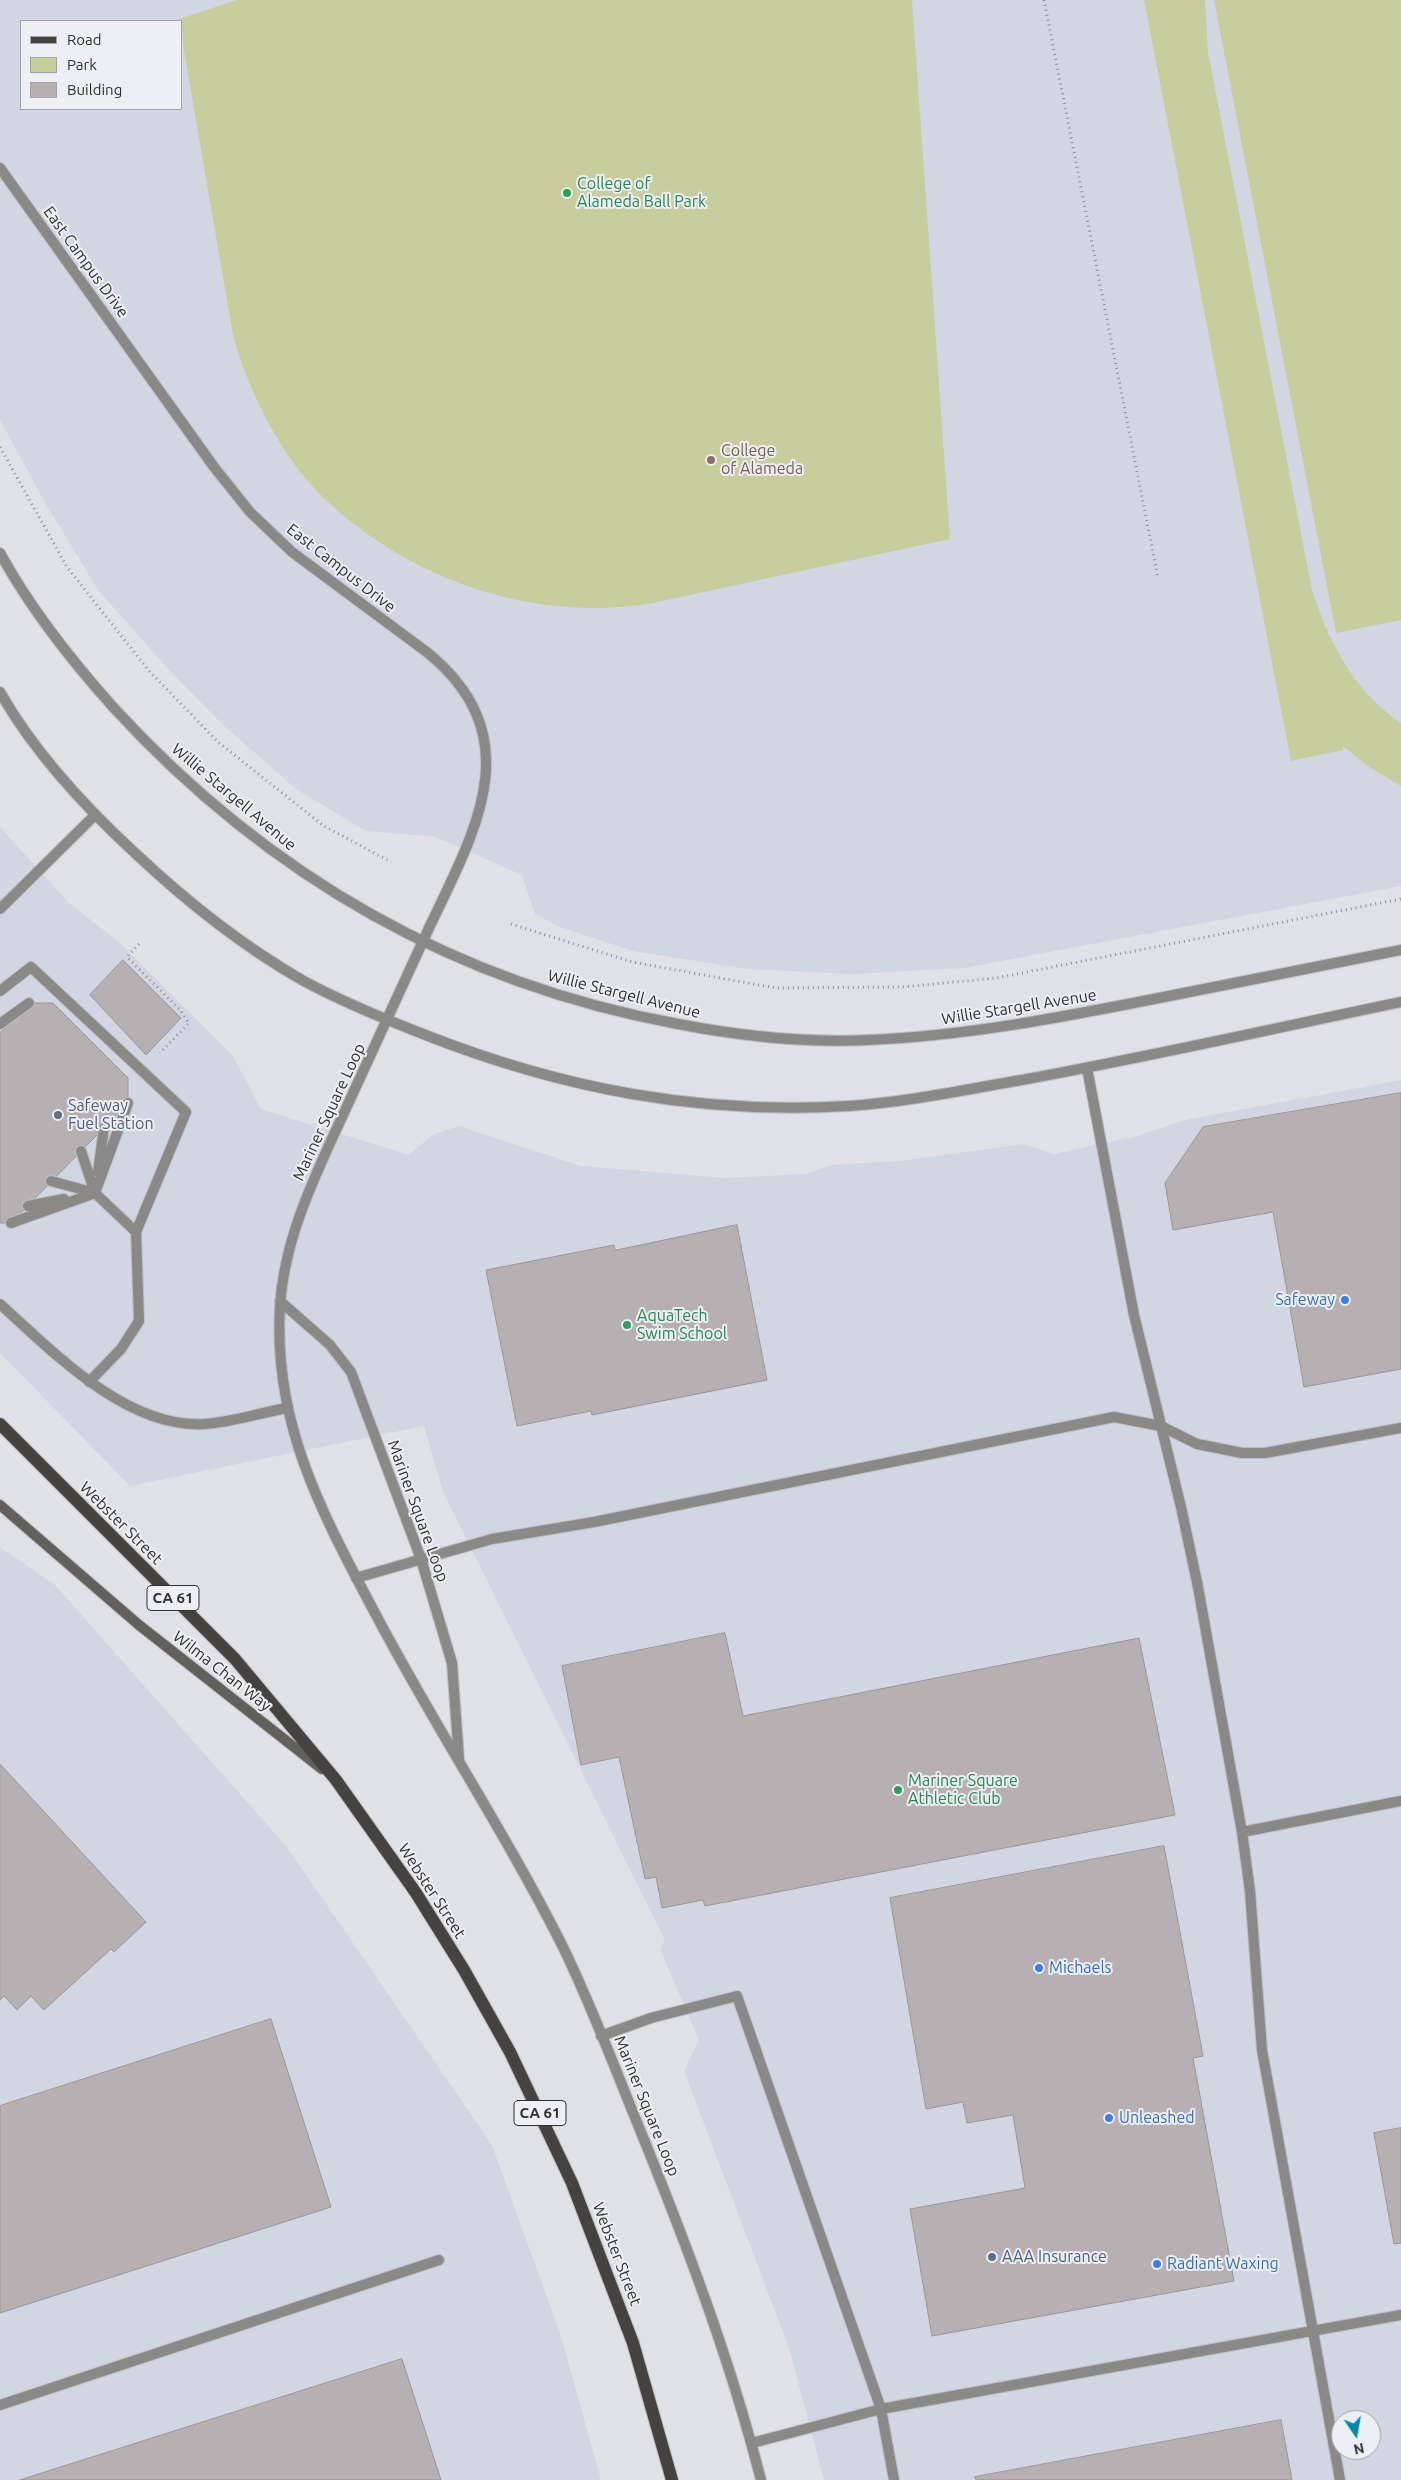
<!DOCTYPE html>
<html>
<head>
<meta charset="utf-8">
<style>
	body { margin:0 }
	#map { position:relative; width:1401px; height:2480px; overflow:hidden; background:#e0e1e7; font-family:Ubuntu,sans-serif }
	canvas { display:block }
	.legend { position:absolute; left:20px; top:20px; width:162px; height:90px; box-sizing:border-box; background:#edeff4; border:1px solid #a1a3a6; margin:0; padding:6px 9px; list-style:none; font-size:15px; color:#2f3032 }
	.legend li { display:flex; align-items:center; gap:10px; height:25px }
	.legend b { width:25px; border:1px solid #a1a3a6 }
	.north { position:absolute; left:1331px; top:2410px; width:50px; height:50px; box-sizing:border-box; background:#edeff4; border:1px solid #a1a3a6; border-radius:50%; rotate:168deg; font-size:14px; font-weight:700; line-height:20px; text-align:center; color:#2f3032 }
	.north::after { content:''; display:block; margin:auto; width:18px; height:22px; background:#018aaa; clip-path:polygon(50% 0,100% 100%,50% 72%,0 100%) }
</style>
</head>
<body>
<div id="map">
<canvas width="1401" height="2480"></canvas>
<ul class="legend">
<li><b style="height:6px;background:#464240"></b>Road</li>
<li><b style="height:14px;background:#c8cd9d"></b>Park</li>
<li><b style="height:14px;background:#b6b0b2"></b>Building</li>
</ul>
<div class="north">N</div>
</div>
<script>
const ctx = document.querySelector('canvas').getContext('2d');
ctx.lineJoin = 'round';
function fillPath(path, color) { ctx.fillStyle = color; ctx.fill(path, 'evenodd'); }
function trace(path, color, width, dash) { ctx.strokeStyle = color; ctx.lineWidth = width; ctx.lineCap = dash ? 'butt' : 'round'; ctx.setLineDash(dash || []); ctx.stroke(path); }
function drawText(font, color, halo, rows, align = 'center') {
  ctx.font = font + ' Ubuntu,sans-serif'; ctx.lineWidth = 4; ctx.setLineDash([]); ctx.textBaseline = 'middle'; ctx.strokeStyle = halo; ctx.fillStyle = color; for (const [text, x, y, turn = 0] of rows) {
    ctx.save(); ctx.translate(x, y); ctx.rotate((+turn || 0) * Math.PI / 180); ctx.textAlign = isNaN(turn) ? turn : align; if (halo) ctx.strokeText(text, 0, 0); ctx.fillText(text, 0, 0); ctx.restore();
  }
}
fillPath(new Path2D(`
	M0,0H1401V886L964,968L851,974L747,969L633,951L560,927L535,914L522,875L436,837L366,831L296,789L223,725L171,672L98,590L43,499L0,420ZM21,21H181V109H21Z
	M0,827L69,903L119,942L233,1056L261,1109L409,1155L432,1135L459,1126L581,1166L726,1178L805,1174L831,1165L900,1161L1024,1144L1053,1154L1137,1136L1185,1120L1401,1080V2480H824L789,2348L684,2071L699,2040L660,1949L665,1940L443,1492L424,1426L130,1486L0,1353ZM1341,2420H1371V2450H1341Z
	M0,1547L55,1585L287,1847L492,2145L561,2336L601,2480H0Z`), '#d2d6e3');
fillPath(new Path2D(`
	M237,0H912L950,539L653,603C530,624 400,577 314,488C278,450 246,385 233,335L184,51L181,21L179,19Z
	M1144,0H1205L1208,52L1312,590C1329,643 1354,691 1401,723V786L1369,767L1343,746V750L1291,761Z
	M1214,0H1401V620L1336,633Z`), '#c8cd9d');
const building = new Path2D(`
	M123,960L181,1018L146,1055L90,995Z
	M29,1003H53L128,1078V1103L11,1223H0V1033Z
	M1401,1093V1369L1304,1387L1273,1212L1173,1230L1165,1183L1203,1127Z
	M737,1225L767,1380L592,1415L591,1411L517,1426L486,1270L614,1245L615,1250Z
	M725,1633L743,1716L1139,1638L1175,1815L705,1906L703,1900L662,1908L656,1877L645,1879L619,1757L581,1765L562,1666Z
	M0,1764L146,1922L114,1952L111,1949L44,2010L31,1996L17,2010L4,1996L0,2000Z
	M1164,1846L1203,2056L1193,2058L1234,2281L932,2336L910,2209L1025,2188L1013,2115L967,2123L963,2102L926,2109L890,1898Z
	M271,2019L331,2207L0,2313V2106Z
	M1401,2128V2243L1394,2244L1374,2133Z
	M402,2359L441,2480H20Z
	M1281,2420L1292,2480H976L975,2477Z`);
fillPath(building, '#b6b0b2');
trace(building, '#9b9597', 1);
const service = new Path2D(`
	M0,909L94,816
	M0,991L31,967L186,1112L136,1232L139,1321L121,1349L89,1382
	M0,1024L29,1003
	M1087,1068L1134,1315L1181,1507L1198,1587L1242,1832L1250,1891L1262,2050L1340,2480
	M81,1151L95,1193
	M98,1172L104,1128
	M51,1181L95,1193L136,1232
	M28,1206L64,1199
	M11,1223L95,1193L128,1103
	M0,1304C53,1352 127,1429 205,1424C232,1422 260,1413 287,1408
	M356,1578L492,1539L594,1522L1114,1417L1161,1426L1197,1444L1242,1453H1265L1401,1428
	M1242,1832L1401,1801
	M601,2036L651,2018L737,1996L881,2409L894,2480
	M0,2405L439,2260`);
const minor = new Path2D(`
	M0,168L214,467L250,512L292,552L428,653C536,742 469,840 423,941
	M752,2443L881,2409L1401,2315`);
const tertiary = new Path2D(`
	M0,553C30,608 71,660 113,707C267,875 454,983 678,1024C740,1036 804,1043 868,1040C966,1036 1063,1017 1159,998C1240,982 1320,966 1401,950
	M0,692C34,752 84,806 135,853C186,901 241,945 302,980C340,1001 382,1018 423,1034C562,1089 700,1115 849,1106C909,1102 968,1089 1027,1079C1152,1056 1276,1028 1401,1002
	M423,941C396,1000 369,1058 342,1117C314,1178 284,1239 280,1307C273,1425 323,1515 376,1615C435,1727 505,1832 562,1945C589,2000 611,2058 634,2115C683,2235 729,2355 761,2480
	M280,1301L330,1345L351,1372L421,1559L452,1663L459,1759`);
const secondary = new Path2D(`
	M0,1505L139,1625L322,1769`);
const primary = new Path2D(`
	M0,1424L235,1659L336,1780L416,1893L464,1970L510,2052L572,2183L633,2343L672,2480`);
trace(service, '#bdbec3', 12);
trace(minor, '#bdbec3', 12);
trace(tertiary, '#bdbec3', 12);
trace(secondary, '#bdbec3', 12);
trace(primary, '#bdbec3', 14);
trace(new Path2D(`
	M1044,0L1158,578
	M0,447L67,567L149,671L218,742L324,826L391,862
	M511,924L632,962L775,988L902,987L996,978L1401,899
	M139,944L127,957L180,1010L189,1023L160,1053`), '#8e8f93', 3, [1, 4]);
trace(service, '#8b8987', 10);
trace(minor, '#8b8987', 10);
trace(tertiary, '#8b8987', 10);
trace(secondary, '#625f5d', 10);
trace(primary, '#464240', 12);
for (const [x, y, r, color] of [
	[567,193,5,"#2e9e5b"],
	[711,460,5,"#8d6e63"],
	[58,1115,5,"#5c6f8a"],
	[1345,1300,5,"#3f7fe0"],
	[627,1325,5,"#2e9e5b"],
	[898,1790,5,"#2e9e5b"],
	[1039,1968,5,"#3f7fe0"],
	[1109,2118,5,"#3f7fe0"],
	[992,2257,5,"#5c6f8a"],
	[1157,2264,5,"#3f7fe0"]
]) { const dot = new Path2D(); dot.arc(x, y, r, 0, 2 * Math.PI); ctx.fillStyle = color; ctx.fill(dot); trace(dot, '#edeff4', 2); }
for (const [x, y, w] of [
	[173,1598,52],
	[540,2113,52]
]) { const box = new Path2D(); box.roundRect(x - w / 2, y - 12.5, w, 25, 4); ctx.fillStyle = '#edeff4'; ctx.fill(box); trace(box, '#2f3032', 1); }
drawText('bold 15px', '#2f3032', null, [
	["CA 61",173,1598],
	["CA 61",540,2113]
]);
drawText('16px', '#27864d', '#edeff4', [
	["College of",577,184],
	["Alameda Ball Park",577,202],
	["AquaTech",637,1316],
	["Swim School",637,1334],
	["Mariner Square",908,1781],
	["Athletic Club",908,1799]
], 'left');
drawText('16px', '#2f3032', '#edeff4', [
	["East Campus Drive",86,262,54],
	["East Campus Drive",341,568,38],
	["Willie Stargell Avenue",234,797,40],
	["Willie Stargell Avenue",624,994,14],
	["Willie Stargell Avenue",1019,1007,-9],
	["Mariner Square Loop",329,1112,-65],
	["Mariner Square Loop",418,1511,70],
	["Webster Street",121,1523,45],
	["Wilma Chan Way",222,1671,38],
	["Webster Street",432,1891,57],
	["Mariner Square Loop",647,2106,68],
	["Webster Street",617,2254,69]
]);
drawText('16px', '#785e54', '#edeff4', [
	["College",721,451],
	["of Alameda",721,469]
], 'left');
drawText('16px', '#4e5e75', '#edeff4', [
	["Safeway",68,1106],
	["Fuel Station",68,1124],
	["AAA Insurance",1002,2257]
], 'left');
drawText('16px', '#366cbe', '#edeff4', [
	["Safeway",1335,1300,"right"],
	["Michaels",1049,1968],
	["Unleashed",1119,2118],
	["Radiant Waxing",1167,2264]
], 'left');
</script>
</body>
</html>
